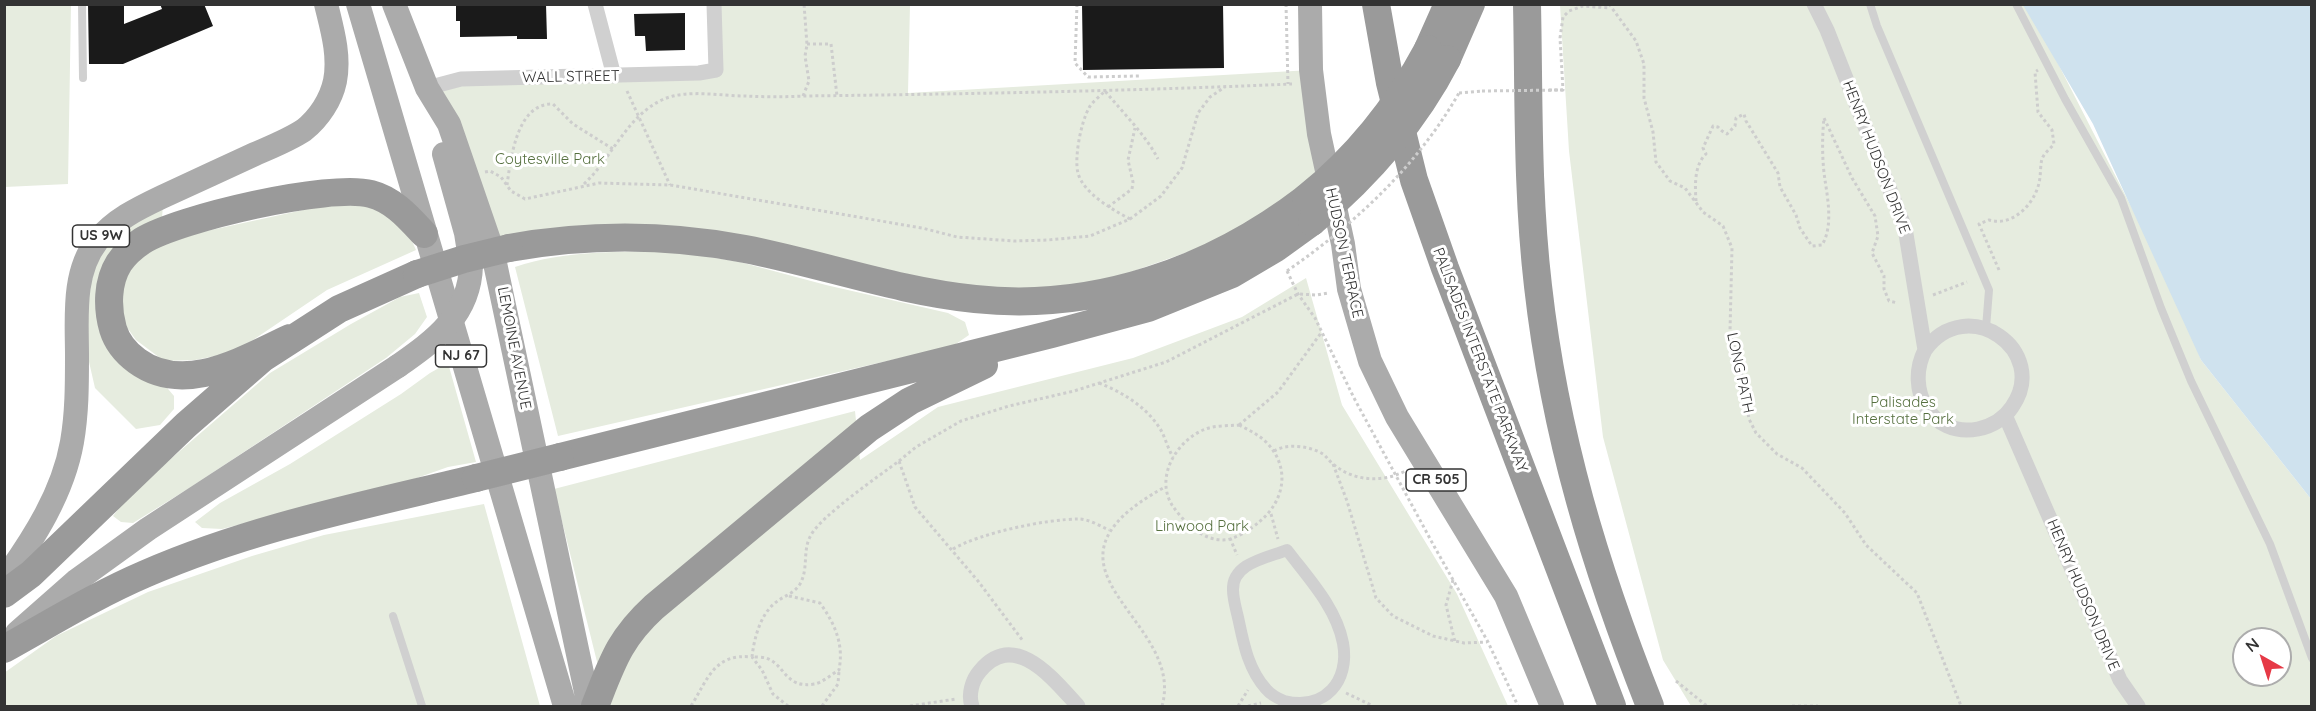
<!DOCTYPE html>
<html>
<head>
<meta charset="utf-8">
<style>
	body { margin:0 }
	#map { position:relative; width:2316px; height:711px; overflow:hidden; background:#fff; font-family:Quicksand,sans-serif }
	canvas { display:block }
	.frame { position:absolute; inset:0; border:6px solid #333; pointer-events:none }
	.north { position:absolute; left:2232px; top:627px; width:60px; height:60px; box-sizing:border-box; background:#fff; border:2px solid #adadad; border-radius:50%; rotate:321deg; font-size:16px; font-weight:700; line-height:24px; text-align:center; color:#333 }
	.north::after { content:''; display:block; margin:auto; width:21px; height:27px; background:#e63946; clip-path:polygon(50% 0,100% 100%,50% 72%,0 100%) }
</style>
</head>
<body>
<div id="map">
<canvas width="2316" height="711"></canvas>
<div class="frame"></div>
<div class="north">N</div>
</div>
<script>
const ctx = document.querySelector('canvas').getContext('2d');
ctx.lineJoin = 'round';
function fillPath(path, color) { ctx.fillStyle = color; ctx.fill(path, 'evenodd'); }
function trace(path, color, width, dash) { ctx.strokeStyle = color; ctx.lineWidth = width; ctx.lineCap = dash ? 'butt' : 'round'; ctx.setLineDash(dash || []); ctx.stroke(path); }
function drawText(font, color, halo, rows, align = 'center') {
  ctx.font = font + ' Quicksand,sans-serif'; ctx.lineWidth = 6; ctx.setLineDash([]); ctx.textBaseline = 'middle'; ctx.strokeStyle = halo; ctx.fillStyle = color; for (const [text, x, y, turn = 0] of rows) {
    ctx.save(); ctx.translate(x, y); ctx.rotate((+turn || 0) * Math.PI / 180); ctx.textAlign = isNaN(turn) ? turn : align; if (halo) ctx.strokeText(text, 0, 0); ctx.fillText(text, 0, 0); ctx.restore();
  }
}
fillPath(new Path2D(`
	M4,5H71L68,184L5,187Z
	M714,5H910L908,93L1311,70L1322,153L1306,198L1273,222L1054,299L744,249H492L427,88L716,70Z
	M1560,5H2028L2180,302L2201,360L2311,499V706H1691L1663,660L1603,437L1569,151ZM2244,639H2280V675H2244Z
	M373,204L407,230L416,250L327,290L253,340L226,354L195,360L164,361L136,340L121,319L124,275L148,251L188,235L326,205Z
	M163,205L162,218L98,306L174,396V409L160,425L136,429L95,388L84,340L92,266L108,238Z
	M672,251L740,262L826,285L948,313L965,322L969,335L953,346L558,436L515,267C565,250 620,252 672,251Z
	M1306,278L1342,405L1457,594L1508,706H608L554,489L855,411L860,460L938,407L1133,358L1242,317Z
	M419,293L427,317L415,334L386,358L191,487L133,523L121,522L113,516L120,507L166,463L270,373L351,324L400,297Z
	M448,363L476,462L448,467L397,485L222,529L202,528L195,522L220,503L290,464L401,394L430,373Z
	M484,504L540,706H5L4,673L56,636L148,592L252,556L324,535Z`), '#e6ecdf');
fillPath(new Path2D(`
	M2023,5H2311V499L2201,360L2093,124Z`), '#cfe2ee');
fillPath(new Path2D(`
	M88,4H124V24L162,9L160,4H204L213,26L123,64H89Z
	M456,4H546L547,39H517V36L460,37V21H456Z
	M1082,4H1223L1224,68L1083,70Z
	M685,13V50L646,51L645,36H635L634,14Z`), '#1a1a1a');
trace(new Path2D(`
	M1077,4L1075,63L1088,77L1139,76
	M1286,4L1288,84
	M1609,4L1636,41L1644,64V98L1653,132L1656,162L1670,181L1685,188L1703,212L1723,226L1732,248L1730,331L1742,376L1749,419L1756,433L1777,454L1802,468L1845,513L1866,545L1917,593L1961,706
	M807,44H831L837,96
	M1549,90H1563L1560,38L1563,17L1569,11L1583,6L1610,8
	M627,91L670,185
	M1459,93L1482,91
	M803,96L809,81L805,56L807,45L804,4
	M485,172L490,171L501,177L511,191L525,199L599,183L670,185L922,228L957,237L1014,241L1048,240L1090,236L1130,219L1161,196L1182,168L1198,113L1210,97L1225,87
	M584,184C612,158 627,115 664,99C688,89 720,96 746,96C765,97 785,97 805,96C967,94 1129,91 1292,84
	M507,185C511,157 517,103 553,104L573,124L613,149
	M1696,201C1695,186 1694,165 1706,154L1703,148L1713,126L1718,127L1722,131L1727,134L1735,126L1736,118L1744,114L1746,121L1778,173L1780,187L1796,215L1800,228L1812,246L1822,245C1833,227 1828,200 1825,180C1822,161 1822,137 1824,118L1852,178L1875,216L1878,236L1872,253L1884,276V289L1889,301L1898,303
	M1108,207L1132,189L1133,182L1128,160L1135,128
	M1130,219C1113,210 1083,193 1078,173C1074,158 1081,122 1089,108C1092,102 1100,96 1105,91C1123,113 1145,134 1158,159
	M1999,270L1979,224L1989,220C2012,227 2034,205 2039,183C2041,175 2040,166 2042,159C2044,153 2050,149 2054,144L2052,130L2038,112L2035,72L2038,70
	M1287,271L1298,294L1315,318L1354,398L1434,546L1488,642L1518,706
	M1933,295L1967,282
	M1099,383C1122,392 1145,406 1159,427C1165,436 1167,447 1173,457
	M1239,425C1249,430 1259,435 1266,442C1291,467 1285,501 1259,522C1251,529 1235,540 1223,540C1201,540 1183,521 1172,505C1155,477 1176,442 1203,430C1214,425 1228,426 1239,425Z
	M1239,425L1278,392L1321,333
	M1274,451C1287,443 1310,446 1323,454C1327,457 1329,461 1333,464C1354,482 1384,483 1407,470
	M899,461L916,447L961,421L1009,406L1074,391L1166,362L1298,294L1317,295L1328,293
	M1333,464L1347,501L1376,598L1393,616L1433,636L1464,643L1487,642
	M1271,514L1278,539
	M1230,538L1237,555
	M953,549C980,533 1047,519 1079,519C1089,519 1100,526 1109,530
	M1453,580L1446,605L1455,642
	M789,596L820,603C835,624 844,644 839,670C832,674 822,683 814,684C785,689 785,664 766,658C762,657 756,657 752,657C754,639 760,615 775,603C783,596 794,594 800,584C809,568 802,550 811,535C821,516 879,476 899,461L915,507L978,581L1023,641
	M1676,681L1707,706
	M1346,693L1373,706
	M691,706C708,679 714,653 752,657L762,670L773,694L788,706
	M822,706L838,684L839,671
	M910,706L956,699
	M1162,706C1187,618 1015,569 1165,487
	M1238,706L1248,690
	M1248,706L1261,703
	M1792,706H1818`), '#cdcdcd', 3, [3, 3]);
trace(new Path2D(`
	M82,4L83,78
	M1870,4L1877,26L1989,290L1986,328
	M2016,4L2065,99L2121,198L2161,308L2191,381L2270,544L2312,658
	M393,616L422,706`), '#d0d0d0', 8);
trace(new Path2D(`
	M1287,550C1308,578 1336,607 1343,643C1350,681 1325,711 1284,701C1277,698 1271,695 1266,689C1249,670 1244,646 1239,622C1237,612 1233,600 1233,590C1232,563 1267,558 1287,550Z`), '#d0d0d0', 12);
trace(new Path2D(`
	M595,4L614,76
	M1814,4L1827,30L1905,228L1925,350C1905,389 1931,438 1978,429C1992,426 2004,419 2012,407C2051,351 1967,292 1925,350
	M427,88L461,79L699,73L716,70L714,4
	M2005,415L2120,680L2138,706
	M972,706C968,695 972,680 980,671C1015,629 1054,680 1078,706`), '#d0d0d0', 15);
trace(new Path2D(`
	M358,4L565,706
	M394,4L427,88L449,124L492,249L589,706
	M1310,4L1311,70L1319,134L1343,244L1349,289L1370,361L1397,417L1506,596L1552,706
	M444,154L466,233L471,265
	M4,580C34,538 63,493 72,442C77,413 77,385 77,356C77,318 72,273 97,241C115,219 139,208 164,196C194,182 225,168 255,154C271,147 289,140 304,130C319,118 331,100 335,81C340,55 332,29 326,4
	M17,633L76,581L148,529L398,366`), '#ababab', 24);
trace(new Path2D(`
	M1376,4L1390,83L1414,180L1445,268L1612,706
	M1527,4C1529,99 1527,192 1538,286C1555,436 1595,567 1650,706
	M1428,49L1448,4
	M1447,59L1471,4
	M509,248C587,234 667,234 745,249C822,264 897,291 975,299C1095,312 1212,270 1306,198
	M290,338C244,359 185,396 137,361C126,353 117,342 113,329C107,308 107,282 119,263C125,254 133,247 142,241C179,218 330,183 371,194C394,200 409,218 424,234
	M560,457L1052,334L1148,308L1232,274L1276,248L1312,222
	M4,594L31,574L186,425L263,358L339,309L417,274
	M4,649C51,623 96,595 145,574C250,528 365,505 476,478
	M595,706C612,663 619,639 654,607L869,428L910,401L984,365`), '#9a9a9a', 28);
trace(new Path2D(`
	M1482,91L1563,90
	M1287,271C1356,223 1417,166 1459,93`), '#cdcdcd', 3, [3, 3]);
trace(new Path2D(`
	M398,366C435,340 470,315 471,265`), '#ababab', 24);
trace(new Path2D(`
	M1306,198C1357,157 1397,107 1428,49
	M1312,222C1367,176 1414,123 1447,59
	M417,274L464,259L509,248
	M476,478L560,457`), '#9a9a9a', 28);
for (const [x, y, w] of [
	[101,236,57],
	[461,356,51],
	[1436,480,60]
]) { const box = new Path2D(); box.roundRect(x - w / 2, y - 11, w, 22, 4.5); ctx.fillStyle = '#fff'; ctx.fill(box); trace(box, '#333', 1.5); }
drawText('bold 14px', '#333', null, [
	["US 9W",101,236],
	["NJ 67",461,356],
	["CR 505",1436,480]
]);
drawText('15px', '#333', '#fff', [
	["WALL STREET",571,77,-1],
	["HENRY HUDSON DRIVE",1876,157,69],
	["HUDSON TERRACE",1344,253,78],
	["LEMOINE AVENUE",514,348,79],
	["PALISADES INTERSTATE PARKWAY",1480,360,69],
	["LONG PATH",1740,373,78],
	["HENRY HUDSON DRIVE",2083,595,67]
]);
drawText('15px', '#56703f', '#fff', [
	["Coytesville Park",550,159],
	["Palisades",1903,402],
	["Interstate Park",1903,419],
	["Linwood Park",1202,526]
]);
</script>
</body>
</html>
